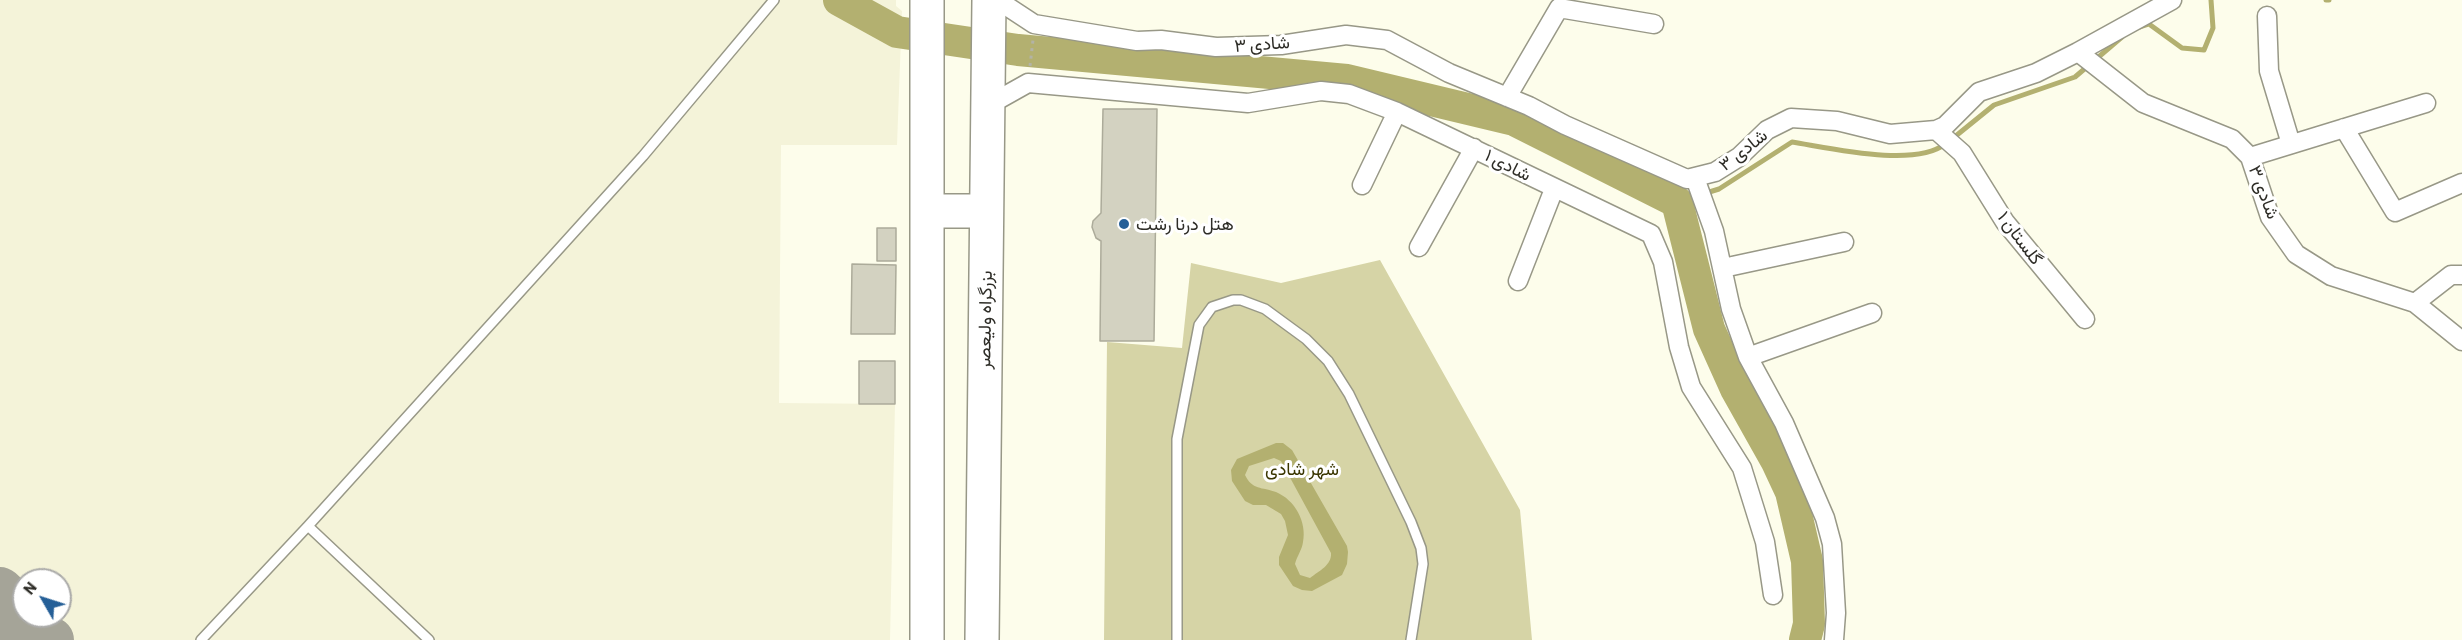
<!DOCTYPE html>
<html>
<head>
<meta charset="utf-8">
<style>
	body { margin:0 }
	#map { position:relative; width:2462px; height:640px; overflow:hidden; background:#fdfdeb; font-family:Barlow,sans-serif }
	canvas { display:block }
	.north { position:absolute; left:12px; top:568px; width:60px; height:60px; box-sizing:border-box; background:#fff; border:2px solid #ababa9; border-radius:50%; rotate:309deg; font-size:16px; font-weight:700; line-height:24px; text-align:center; color:#2e2d27 }
	.north::after { content:''; display:block; margin:auto; width:21px; height:27px; background:#255f97; clip-path:polygon(50% 0,100% 100%,50% 72%,0 100%) }
</style>
</head>
<body>
<div id="map">
<canvas width="2462" height="640"></canvas>
<div class="north">N</div>
</div>
<script>
const ctx = document.querySelector('canvas').getContext('2d');
ctx.lineJoin = 'round';
function fillPath(path, color) { ctx.fillStyle = color; ctx.fill(path, 'evenodd'); }
function trace(path, color, width, dash) { ctx.strokeStyle = color; ctx.lineWidth = width; ctx.lineCap = dash ? 'butt' : 'round'; ctx.setLineDash(dash || []); ctx.stroke(path); }
function drawText(font, color, halo, rows, align = 'center') {
  ctx.font = font + ' Barlow,Vazirmatn,sans-serif'; ctx.lineWidth = 6; ctx.setLineDash([]); ctx.textBaseline = 'middle'; ctx.strokeStyle = halo; ctx.fillStyle = color; for (const [text, x, y, turn = 0] of rows) {
    ctx.save(); ctx.translate(x, y); ctx.rotate((+turn || 0) * Math.PI / 180); ctx.textAlign = isNaN(turn) ? turn : align; if (halo) ctx.strokeText(text, 0, 0); ctx.fillText(text, 0, 0); ctx.restore();
  }
}
fillPath(new Path2D(`
	M0,0H896V6L902,11L897,145H781L779,403L895,404L890,640H0ZM24,580H60V616H24Z`), '#f4f3d9');
fillPath(new Path2D(`
	M1380,260L1520,510L1532,640H1104L1107,342L1182,348L1191,263L1281,283Z`), '#d6d4a6');
fillPath(new Path2D(`
	M1276,443H1283L1292,450L1347,546L1348,552L1347,564L1342,575L1312,591L1302,590L1293,586L1279,565V557L1288,535L1285,521L1281,514L1266,505H1253L1245,501L1232,481L1231,470L1237,459ZM1274,458L1281,461L1331,553C1332,565 1319,571 1310,578L1300,575L1295,564C1297,556 1302,550 1303,542C1307,522 1295,500 1276,492C1262,487 1252,490 1245,475L1249,466Z`), '#b3b070');
trace(new Path2D(`
	M2326,0H2329
	M2140,27L2149,24L2182,48L2204,50L2213,28L2211,0
	M1952,139L1994,105L2075,77L2122,37
	M1677,202L1719,189L1792,142C1830,148 1915,168 1945,144`), '#b3b070', 5);
trace(new Path2D(`
	M839,0L897,32L1018,50L1347,80L1514,120L1677,202L1709,329L1736,389L1777,462L1791,492L1807,561L1809,624L1805,640`), '#b3b070', 32);
trace(new Path2D(`
	M0,590L24,612
	M0,633C20,630 33,631 51,640`), '#a5a498', 46);
const building = new Path2D(`
	M1103,109H1157L1154,341H1100L1101,241L1096,238L1092,227L1093,221L1101,213Z
	M877,228H896V261H877Z
	M852,264L896,265L895,334H851Z
	M859,361H895V404H859Z`);
fillPath(building, '#d3d2c1');
trace(building, '#acab9a', 1.5);
const lane = new Path2D(`
	M308,526L429,640
	M201,640L308,526L643,156L774,0
	M1177,640V439L1199,325L1212,307L1233,300H1241L1265,309L1306,339L1328,361L1349,394L1411,522L1421,548L1423,564L1411,640`);
const street = new Path2D(`
	M993,0L1002,3L1034,24L1137,41L1161,40L1216,47L1281,45L1346,35L1387,40L1449,73L1529,106L1565,125L1687,179L1715,172L1739,157L1767,130L1791,118L1837,121L1890,134L1936,130L1945,126L1979,92L2036,73L2078,52L2143,103L2232,139L2250,157L2270,217L2296,254L2331,276L2415,303L2462,341
	M2267,16L2269,71L2291,144
	M2078,52L2172,0
	M1507,97L1559,8L1654,24
	M987,106L1028,83L1248,103L1321,91L1349,94L1397,112L1651,234L1663,262L1679,347L1691,387L1742,468L1765,542L1773,595
	M2344,128L2395,212L2462,183
	M1936,130L1962,153L2005,222L2085,319
	M2250,157L2426,103
	M1695,178L1714,231L1731,309L1748,357L1784,423L1825,518L1832,544L1836,613L1834,640
	M1362,185L1397,112
	M1419,247L1474,148
	M1723,268L1844,242
	M1518,281L1554,189
	M2415,303L2451,275H2462
	M1748,357L1872,313`);
const highway = new Path2D(`
	M927,0V640
	M927,211H986
	M982,640L989,0`);
trace(lane, '#989887', 12);
trace(street, '#989887', 21);
trace(highway, '#989887', 36);
trace(new Path2D(`
	M1030,66L1033,40`), '#b3b3a5', 3, [3, 4.5]);
trace(lane, '#fff', 9);
trace(street, '#fff', 18);
trace(highway, '#fff', 33);
for (const [x, y, r, color] of [
	[1124,224,6,"#255f97"]
]) { const dot = new Path2D(); dot.arc(x, y, r, 0, 2 * Math.PI); ctx.fillStyle = color; ctx.fill(dot); trace(dot, '#fff', 2); }
drawText('18px', '#2e2d27', '#fff', [
	["شادی ۳",1262,44,-4],
	["شادی ۳",1743,150,-38],
	["شادی ۱",1508,165,27],
	["شادی ۳",2264,192,69],
	["گلستان ۱",2020,238,53],
	["بزرگراه ولیعصر",985,320,-89]
]);
drawText('18px', '#2e2d27', '#fff', [
	["هتل درنا رشت",1136,224]
], 'left');
drawText('18px', '#3a3601', '#fff', [
	["شهر شادی",1302,469]
]);
</script>
</body>
</html>
